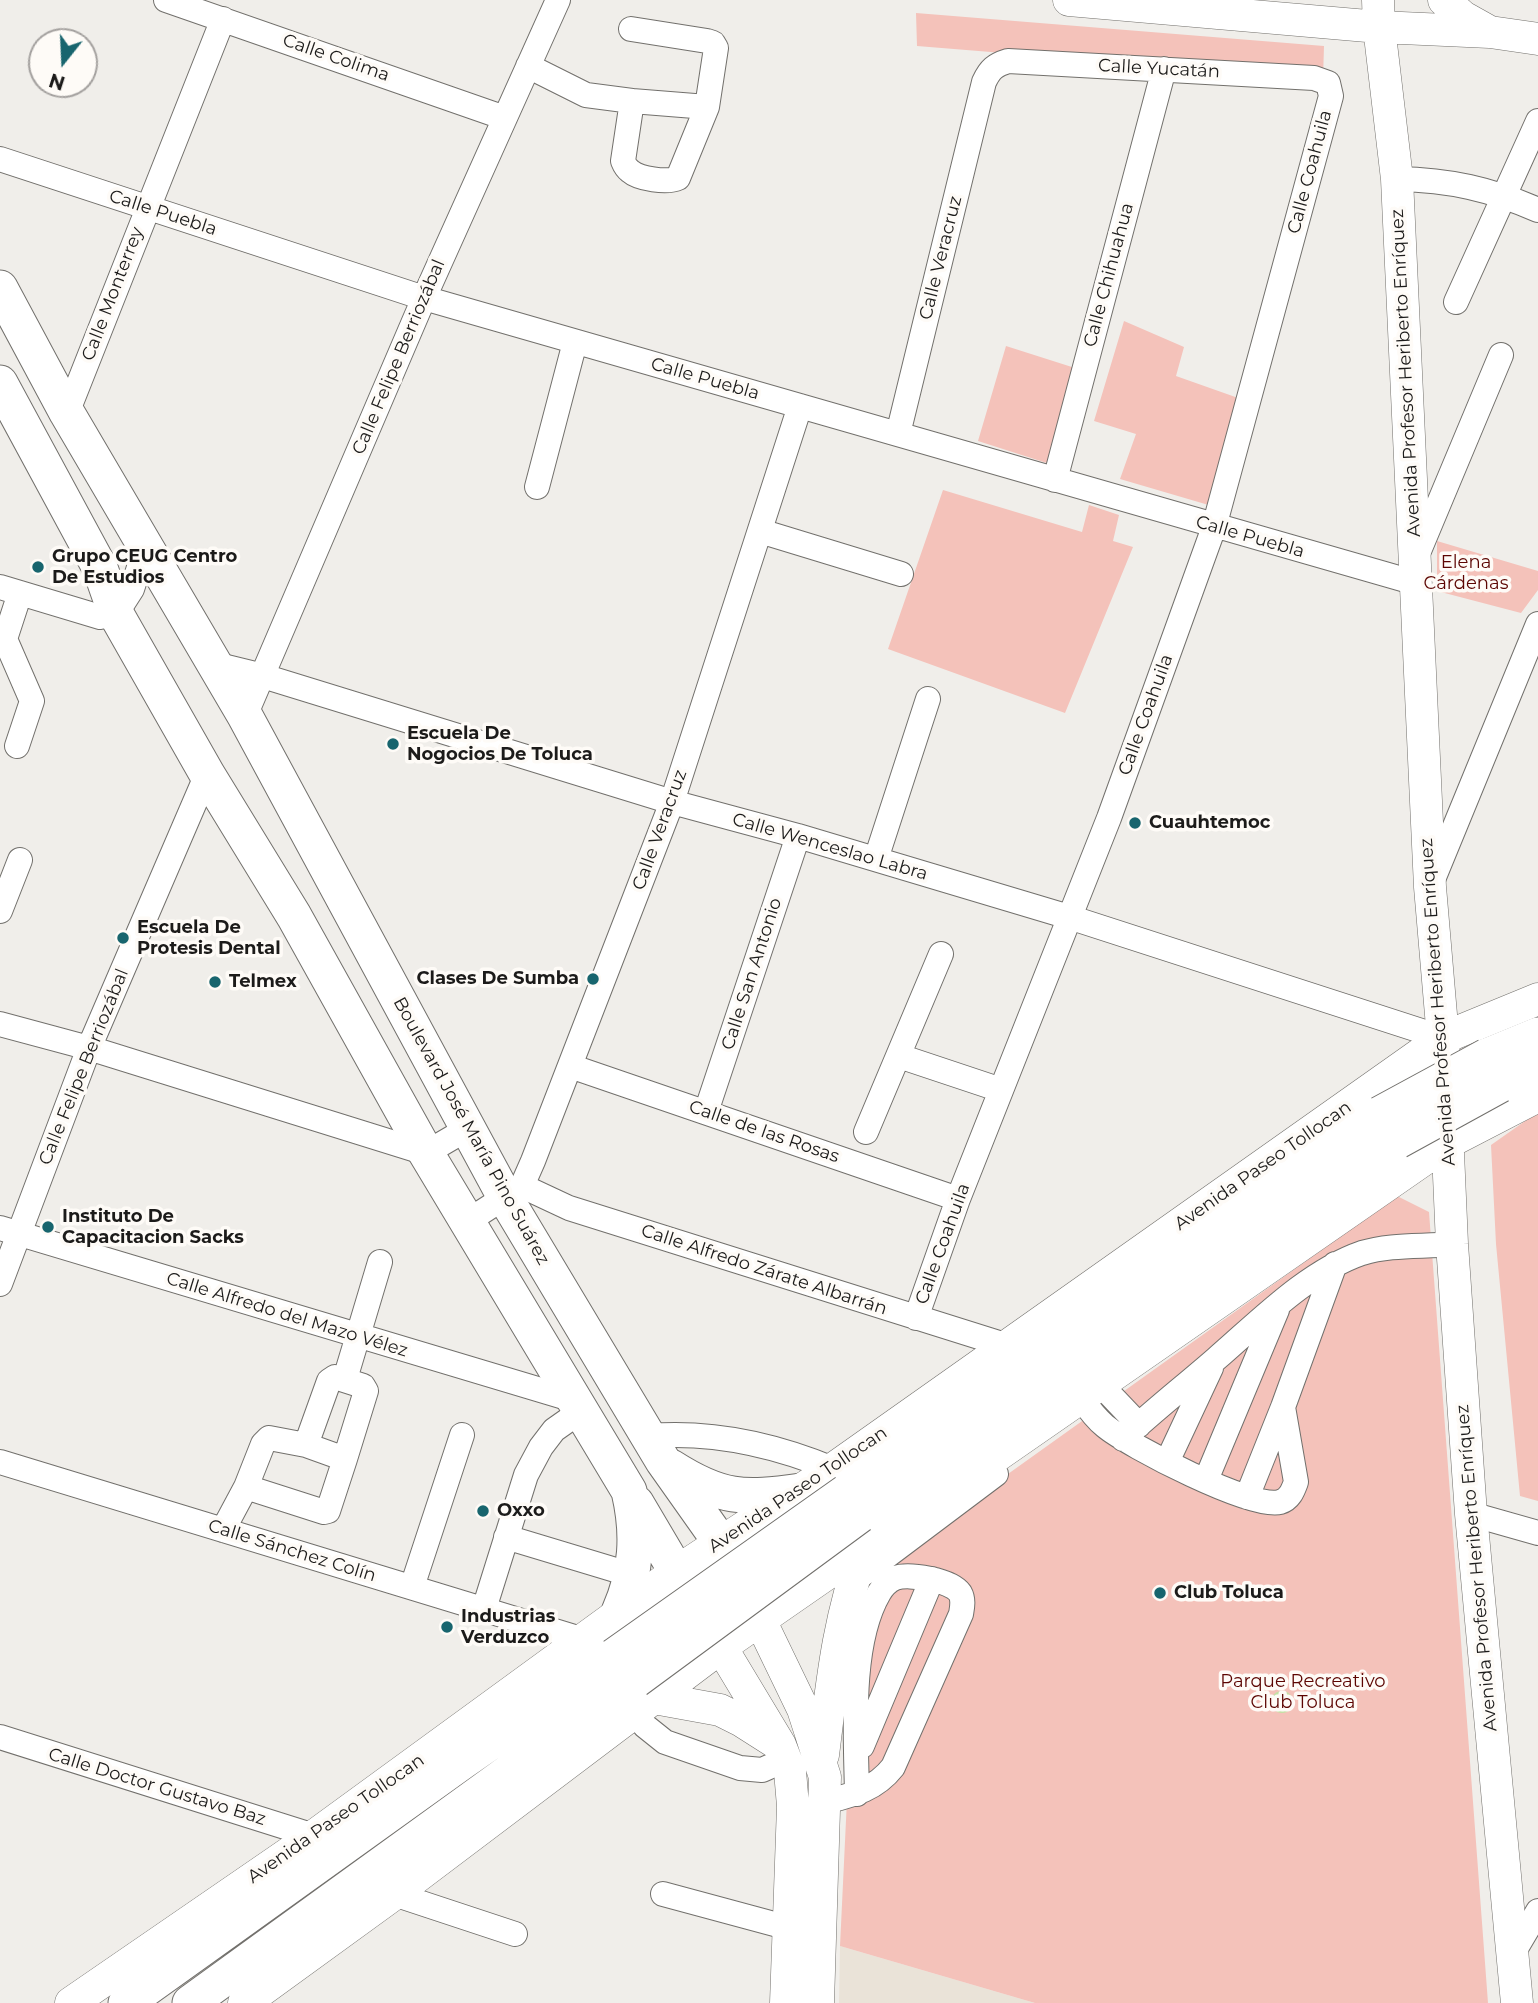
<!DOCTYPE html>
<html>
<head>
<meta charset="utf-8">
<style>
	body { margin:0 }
	#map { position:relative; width:1538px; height:2003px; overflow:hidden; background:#f0eeea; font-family:Montserrat,sans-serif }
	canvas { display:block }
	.north { position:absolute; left:28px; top:28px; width:70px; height:70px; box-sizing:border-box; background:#fefbf7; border:2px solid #a4a19f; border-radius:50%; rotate:198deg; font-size:19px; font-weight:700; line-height:28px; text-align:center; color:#1c1b1a }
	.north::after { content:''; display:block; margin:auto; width:24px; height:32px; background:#18656e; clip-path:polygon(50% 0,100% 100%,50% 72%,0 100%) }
</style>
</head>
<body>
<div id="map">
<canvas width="1538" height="2003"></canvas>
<div class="north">N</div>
</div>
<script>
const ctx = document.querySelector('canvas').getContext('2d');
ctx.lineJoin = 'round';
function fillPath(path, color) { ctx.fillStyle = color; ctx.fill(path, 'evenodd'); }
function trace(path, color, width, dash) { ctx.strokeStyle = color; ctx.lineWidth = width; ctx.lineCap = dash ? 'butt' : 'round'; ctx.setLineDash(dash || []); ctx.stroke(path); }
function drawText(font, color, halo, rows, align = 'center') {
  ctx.font = font + ' Montserrat,sans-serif'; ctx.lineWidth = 7; ctx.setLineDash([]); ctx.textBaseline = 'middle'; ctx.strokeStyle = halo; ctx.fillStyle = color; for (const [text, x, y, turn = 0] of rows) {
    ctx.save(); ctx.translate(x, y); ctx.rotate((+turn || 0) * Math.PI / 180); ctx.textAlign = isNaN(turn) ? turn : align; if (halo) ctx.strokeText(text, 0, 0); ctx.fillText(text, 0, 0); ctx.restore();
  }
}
fillPath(new Path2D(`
	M840,1946L1035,2003H839Z`), '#eae3d8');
fillPath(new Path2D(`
	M916,13L1324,46L1323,79L917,46Z
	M1124,321L1184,347L1176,376L1241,399L1212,506L1120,479L1136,434L1094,421Z
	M1006,346L1075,368L1053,465L978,441Z
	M943,490L1082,532L1089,505L1119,515L1113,541L1133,547L1065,713L888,649Z
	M1437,541L1538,571V590L1521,613L1437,591Z
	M1538,1112V1501L1520,1496L1496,1244L1491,1145Z
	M1397,1196L1429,1212L1488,2003H1035L840,1946L856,1611L868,1574Z`), '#f4c2ba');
fillPath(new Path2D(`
	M1271 1702a11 11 0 1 1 22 0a11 11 0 1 1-22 0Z`), '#c2e2a4');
const minor = new Path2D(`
	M166,0L505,118
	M631,29L707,41L713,43L716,48L707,107L632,101
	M528,66L586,95L632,101L623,161C625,166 626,168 630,171C639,179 667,183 678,178L707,107
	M0,159L424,298L1416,583
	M1397,179C1450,180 1490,189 1538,210
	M1456,302L1538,121
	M67,413L223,19
	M898,434L984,82C990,69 995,65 1008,61L1314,78L1328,83L1331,96L1214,527L1109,818L958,1199L916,1318
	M1055,480L1164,69
	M537,487L575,342
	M760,531L901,574
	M1416,558L1501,355
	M0,587L100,617L116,614L132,589L146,546
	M214,664L263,676L672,802L798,836L1069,917L1443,1038
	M245,716L424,298L558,0
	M17,746L32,701L5,639L20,593
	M876,859L928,699
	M1432,882L1538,624
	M0,911L20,860
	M0,1024L89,1048L426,1153L467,1129
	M899,1056L1001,1090
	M570,1066L958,1199
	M706,1112L798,836
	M866,1132L941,954
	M522,1186L569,1208L1008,1346
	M468,1221L522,1186L533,1161L672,802L800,406
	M0,1228L574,1400
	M0,1284L89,1048L207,774
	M345,1379L380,1262
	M1100,1384L1139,1425
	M1081,1398C1088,1408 1095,1418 1105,1426C1129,1446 1253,1510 1280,1502C1290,1499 1293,1490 1296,1482L1283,1407
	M649,1436C711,1431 775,1445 833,1469
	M1123,1439C1153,1411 1185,1386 1216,1359C1259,1322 1307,1272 1362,1253C1391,1244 1423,1247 1452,1244
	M0,1462L584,1640
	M1167,1462L1211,1368
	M1206,1480L1277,1310
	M246,1487L263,1444L269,1438L306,1445L329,1381L335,1377L363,1386L366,1391L345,1459
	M1247,1497L1283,1407L1335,1264
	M1471,1514L1538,1533
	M223,1530L246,1487L324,1512L328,1511L345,1459L306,1445
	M506,1537L632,1575
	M851,1583L996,1474
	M412,1587L462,1435
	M484,1609L526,1475L541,1447L554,1430L581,1411
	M635,1713L645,1726L665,1742L740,1768L762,1770L787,1759
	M0,1737L314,1836
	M862,1746L932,1579
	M825,1802C852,1795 875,1790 893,1767L961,1614C962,1608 964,1600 960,1593C951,1580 909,1573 895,1578C888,1581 883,1586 879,1593C849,1644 856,1735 857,1794
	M394,1894L515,1934
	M663,1894L789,1928
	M1512,1955L1538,1911`);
const major = new Path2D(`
	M1069,0L1379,27L1490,32L1538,39
	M1378,0L1379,27L1397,179L1430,887L1443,1038L1452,1244L1471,1514L1517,2003
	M1444,0L1463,17L1488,31
	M760,1620L803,1709L825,1777L818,2003
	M721,1647L780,1745L790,1771L793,1806L786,2003
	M654,1698L720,1710L742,1721L775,1742
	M823,1755C832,1683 838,1619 864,1549
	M71,2003L314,1836L676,1572L833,1469L1443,1038L1538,999
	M244,2003L394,1894L721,1647L1449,1142L1538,1096`);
const highway = new Path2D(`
	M0,288L67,413L245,716L506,1199L663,1461L721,1543L760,1620
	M0,383L100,568L116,614L207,774L294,916L426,1153L629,1491C639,1534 637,1571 619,1612
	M1487,1056L1538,1035
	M1500,1085L1538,1070
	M671,1467C721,1499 743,1499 801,1491
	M846,1492L1380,1114
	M636,1503L721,1647
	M860,1515L1398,1141
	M126,2003L462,1762L614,1656
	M190,2003L636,1680`);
trace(minor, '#72706c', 26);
trace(major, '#72706c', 33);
trace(highway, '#72706c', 37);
trace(minor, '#fff', 24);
trace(major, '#fff', 32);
trace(highway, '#fff', 35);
const highwayBridge = new Path2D(`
	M1380,1114L1487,1056
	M1398,1141L1500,1085
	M614,1656L846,1492
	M636,1680L860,1515`);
trace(highwayBridge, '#72706c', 37, []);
trace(highwayBridge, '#fff', 35);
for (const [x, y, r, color] of [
	[38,567,7,"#18656e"],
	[393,744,7,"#18656e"],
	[1135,823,7,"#18656e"],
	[123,938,7,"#18656e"],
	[593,979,7,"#18656e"],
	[215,982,7,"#18656e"],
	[48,1227,7,"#18656e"],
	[483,1511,7,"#18656e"],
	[1160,1593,7,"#18656e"],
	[447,1627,7,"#18656e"]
]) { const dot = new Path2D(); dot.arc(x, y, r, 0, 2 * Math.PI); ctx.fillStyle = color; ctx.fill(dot); trace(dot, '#fefbf7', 2.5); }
drawText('18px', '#1c1b1a', '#fefbf7', [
	["Calle Colima",336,58,19],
	["Calle Yucatán",1159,69,3],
	["Calle Coahuila",1310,172,-75],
	["Calle Puebla",163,213,18],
	["Calle Veracruz",941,258,-76],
	["Calle Chihuahua",1109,275,-75],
	["Calle Monterrey",113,294,-69],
	["Calle Felipe Berriozábal",399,357,-67],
	["Avenida Profesor Heriberto Enríquez",1406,373,-93],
	["Calle Puebla",705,379,16],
	["Calle Puebla",1250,537,16],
	["Calle Coahuila",1146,715,-70],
	["Calle Veracruz",660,830,-70],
	["Calle Wenceslao Labra",830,847,16],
	["Calle San Antonio",752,974,-72],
	["Avenida Profesor Heriberto Enríquez",1438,1002,-94],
	["Calle Felipe Berriozábal",84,1067,-68],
	["Boulevard José María Pino Suárez",471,1131,61],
	["Calle de las Rosas",764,1132,19],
	["Avenida Paseo Tollocan",1263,1166,-35],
	["Calle Coahuila",943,1244,-70],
	["Calle Alfredo Zárate Albarrán",764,1270,18],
	["Calle Alfredo del Mazo Vélez",287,1315,17],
	["Avenida Paseo Tollocan",798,1490,-34],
	["Calle Sánchez Colín",292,1551,17],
	["Avenida Profesor Heriberto Enríquez",1477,1568,-95],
	["Calle Doctor Gustavo Baz",157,1787,17],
	["Avenida Paseo Tollocan",336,1819,-35]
]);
drawText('bold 18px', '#1c1b1a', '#fefbf7', [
	["Grupo CEUG Centro",52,557],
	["De Estudios",52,578],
	["Escuela De",407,734],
	["Nogocios De Toluca",407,755],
	["Cuauhtemoc",1149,823],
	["Escuela De",137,928],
	["Protesis Dental",137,949],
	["Clases De Sumba",579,979,"right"],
	["Telmex",229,982],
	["Instituto De",62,1217],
	["Capacitacion Sacks",62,1238],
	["Oxxo",497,1511],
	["Club Toluca",1174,1593],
	["Industrias",461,1617],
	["Verduzco",461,1638]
], 'left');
drawText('18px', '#5c0502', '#fefbf7', [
	["Elena",1466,563],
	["Cárdenas",1466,584],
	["Parque Recreativo",1303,1682],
	["Club Toluca",1303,1703]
]);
</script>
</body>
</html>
